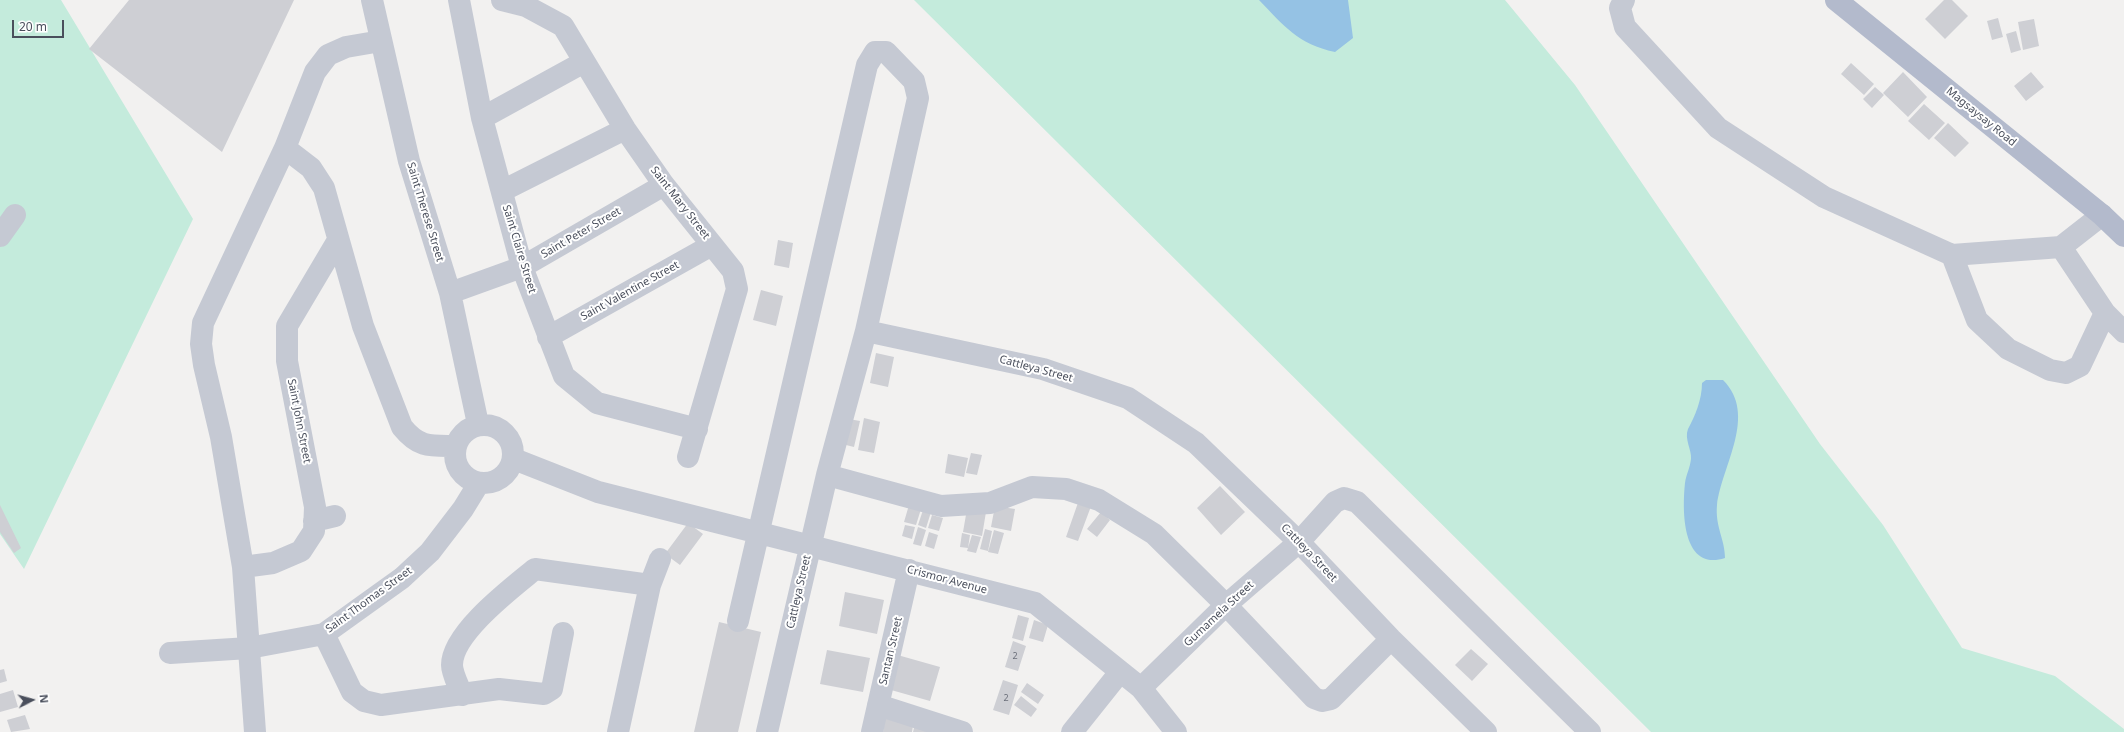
<!DOCTYPE html>
<html>
<head>
<meta charset="utf-8">
<style>
	body { margin:0 }
	#map { position:relative; width:2124px; height:732px; overflow:hidden; background:#f2f1f0; font-family:"Noto Sans",sans-serif }
	canvas { display:block }
	.north { position:absolute; left:12px; top:680px; width:40px; height:40px; -webkit-text-stroke:3px #fff; paint-order:stroke; rotate:84deg; font-size:11px; font-weight:700; line-height:16px; text-align:center; color:#4a4f5c }
	.north::after { content:''; display:block; margin:auto; width:14px; height:18px; background:#4a4f5c; clip-path:polygon(50% 0,100% 100%,50% 72%,0 100%) }
	.scale { position:absolute; left:12px; top:20px; width:52px; height:18px; box-sizing:border-box; border:2px solid #4a4f5c; border-top:0; padding-left:5px; font-size:12px; line-height:14px; white-space:nowrap; color:#4a4f5c; -webkit-text-stroke:3px #fff; paint-order:stroke }
</style>
</head>
<body>
<div id="map">
<canvas width="2124" height="732"></canvas>
<div class="north">N</div>
<div class="scale">20 m</div>
</div>
<script>
const ctx = document.querySelector('canvas').getContext('2d');
ctx.lineJoin = 'round';
function fillPath(path, color) { ctx.fillStyle = color; ctx.fill(path, 'evenodd'); }
function trace(path, color, width, dash) { ctx.strokeStyle = color; ctx.lineWidth = width; ctx.lineCap = dash ? 'butt' : 'round'; ctx.setLineDash(dash || []); ctx.stroke(path); }
function drawText(font, color, halo, rows, align = 'center') {
  ctx.font = font + ' "Noto Sans",sans-serif'; ctx.lineWidth = 4; ctx.setLineDash([]); ctx.textBaseline = 'middle'; ctx.strokeStyle = halo; ctx.fillStyle = color; for (const [text, x, y, turn = 0] of rows) {
    ctx.save(); ctx.translate(x, y); ctx.rotate((+turn || 0) * Math.PI / 180); ctx.textAlign = isNaN(turn) ? turn : align; if (halo) ctx.strokeText(text, 0, 0); ctx.fillText(text, 0, 0); ctx.restore();
  }
}
fillPath(new Path2D(`
	M0,0H61L193,219L24,569L0,534Z
	M914,0H1505L1575,85L1820,444L1883,525L1962,648L2055,676L2124,729V732H1651Z`), '#c4ebdc');
fillPath(new Path2D(`
	M1259,0H1348L1353,38L1335,52C1298,44 1284,26 1259,0Z
	M1706,380H1723C1758,415 1722,465 1717,505C1715,527 1725,539 1725,558C1682,572 1682,511 1685,483C1686,475 1690,468 1691,459C1692,450 1684,439 1688,429C1695,416 1702,400 1702,383Z`), '#95c2e4');
fillPath(new Path2D(`
	M129,0H294L222,152L89,49Z
	M1944,0H1952L1968,16L1945,39L1925,19Z
	M1998,18L2003,37L1992,40L1987,21Z
	M2034,19L2039,46L2023,50L2018,22Z
	M2016,31L2021,50L2011,53L2006,34Z
	M1851,63L1874,84L1864,95L1841,74Z
	M1903,72L1927,97L1908,117L1883,93Z
	M2031,72L2044,87L2026,101L2014,86Z
	M1875,87L1884,95L1872,108L1863,99Z
	M1924,104L1945,123L1929,140L1908,121Z
	M1948,123L1969,143L1955,157L1934,138Z
	M778,240L793,243L789,268L774,265Z
	M761,290L783,296L776,326L753,320Z
	M876,353L894,357L888,387L870,383Z
	M843,418L860,421L854,447L838,443Z
	M864,418L880,422L874,453L858,450Z
	M971,453L982,455L977,475L966,473Z
	M948,454L968,458L964,477L945,473Z
	M1220,486L1245,512L1221,535L1197,508Z
	M1080,497L1093,501L1078,541L1066,537Z
	M0,505L21,548L14,553L0,532Z
	M909,505L921,509L916,525L904,522Z
	M995,506L1015,509L1011,531L991,527Z
	M967,509L986,512L982,536L963,532Z
	M923,510L931,512L926,528L918,525Z
	M1101,512L1110,520L1097,537L1087,529Z
	M932,515L943,518L939,531L928,528Z
	M688,523L703,534L680,565L665,554Z
	M905,525L915,527L912,539L902,536Z
	M918,527L926,530L921,546L913,544Z
	M985,529L992,531L988,551L980,549Z
	M994,530L1004,533L998,554L988,552Z
	M929,532L938,535L934,549L925,546Z
	M962,533L970,535L968,548L960,547Z
	M972,535L981,537L976,553L967,551Z
	M845,592L884,600L877,634L839,626Z
	M1018,615L1029,618L1023,641L1012,638Z
	M1034,620L1048,625L1043,642L1029,638Z
	M719,622L761,632L738,732H694Z
	M1013,641L1026,646L1018,671L1005,667Z
	M1471,649L1488,664L1472,681L1455,665Z
	M827,650L870,658L863,692L820,684Z
	M894,654L940,667L930,701L884,688Z
	M4,669L7,681L0,683V670Z
	M1003,680L1018,685L1009,715L993,710Z
	M1027,683L1044,695L1038,704L1021,692Z
	M13,690L18,707L0,712V694Z
	M1021,696L1037,709L1031,717L1014,705Z
	M886,714L914,719L912,732H883Z
	M25,715L30,729L11,732L7,720Z
	M915,724L944,732H913Z`), '#cecfd4');
trace(new Path2D(`
	M372,0L409,161L450,293L478,424
	M459,0L482,118L522,267L564,376L597,403L697,429
	M502,0L526,6L563,26L625,129L664,185L733,271L737,289L688,457
	M1624,0L1620,8L1625,27L1718,128L1824,197L1952,255L2061,247L2102,215
	M482,118L584,62
	M285,148L311,168L324,188L363,326L402,427C419,448 430,446 456,446
	M502,191L625,129
	M0,236L15,215
	M2061,247L2105,313
	M1952,255L1977,320L2008,349L2050,370L2066,373L2080,366L2105,313L2124,332
	M450,293L522,267L664,185
	M548,337L712,245
	M455 454a29 29 0 1 1 58 0a29 29 0 1 1-58 0Z
	M514,459L598,492L1035,603L1141,688L1176,732
	M827,475L941,506L990,503L1032,487L1066,489L1099,500L1154,534L1226,605L1314,698L1322,701L1331,699L1391,639
	M314,521L335,516
	M243,567L273,563L301,551L314,531L315,507L287,361V326L338,240
	M738,621L867,65L875,52H886L914,81L918,98L866,331
	M324,634L352,692L364,701L381,705L499,689L544,694L552,689L563,633
	M170,653L249,648L324,634L402,578L430,552L463,509L479,483
	M1141,688L1226,605L1299,542L1335,502L1344,498L1357,502L1590,732
	M462,695C459,686 452,674 452,665C452,633 512,588 535,569L650,585
	M878,705L962,732
	M255,732L243,567L221,437L204,365L201,344L203,323L285,148L315,72L328,55L346,47L381,41
	M618,732L650,585L660,559
	M767,732L827,475L866,331L1043,369L1128,398L1196,443L1299,542L1391,639L1486,732
	M872,732L909,570
	M1072,732L1120,672`), '#c5c9d3', 22);
trace(new Path2D(`
	M1836,0L2102,215L2124,236`), '#b3bacc', 22);
drawText('9px', '#6b6f7a', null, [
	["2",1015,656],
	["2",1006,698]
]);
drawText('11px', '#4a4f5c', '#fff', [
	["Magsaysay Road",1981,117,39],
	["Saint Mary Street",680,203,52],
	["Saint Therese Street",425,212,73],
	["Saint Peter Street",581,233,-30],
	["Saint Claire Street",519,249,73],
	["Saint Valentine Street",630,291,-29],
	["Cattleya Street",1036,369,15],
	["Saint John Street",299,421,79],
	["Cattleya Street",1309,553,46],
	["Crismor Avenue",947,580,15],
	["Cattleya Street",799,592,-77],
	["Saint Thomas Street",369,600,-36],
	["Gumamela Street",1219,614,-43],
	["Santan Street",891,651,-77]
]);
</script>
</body>
</html>
